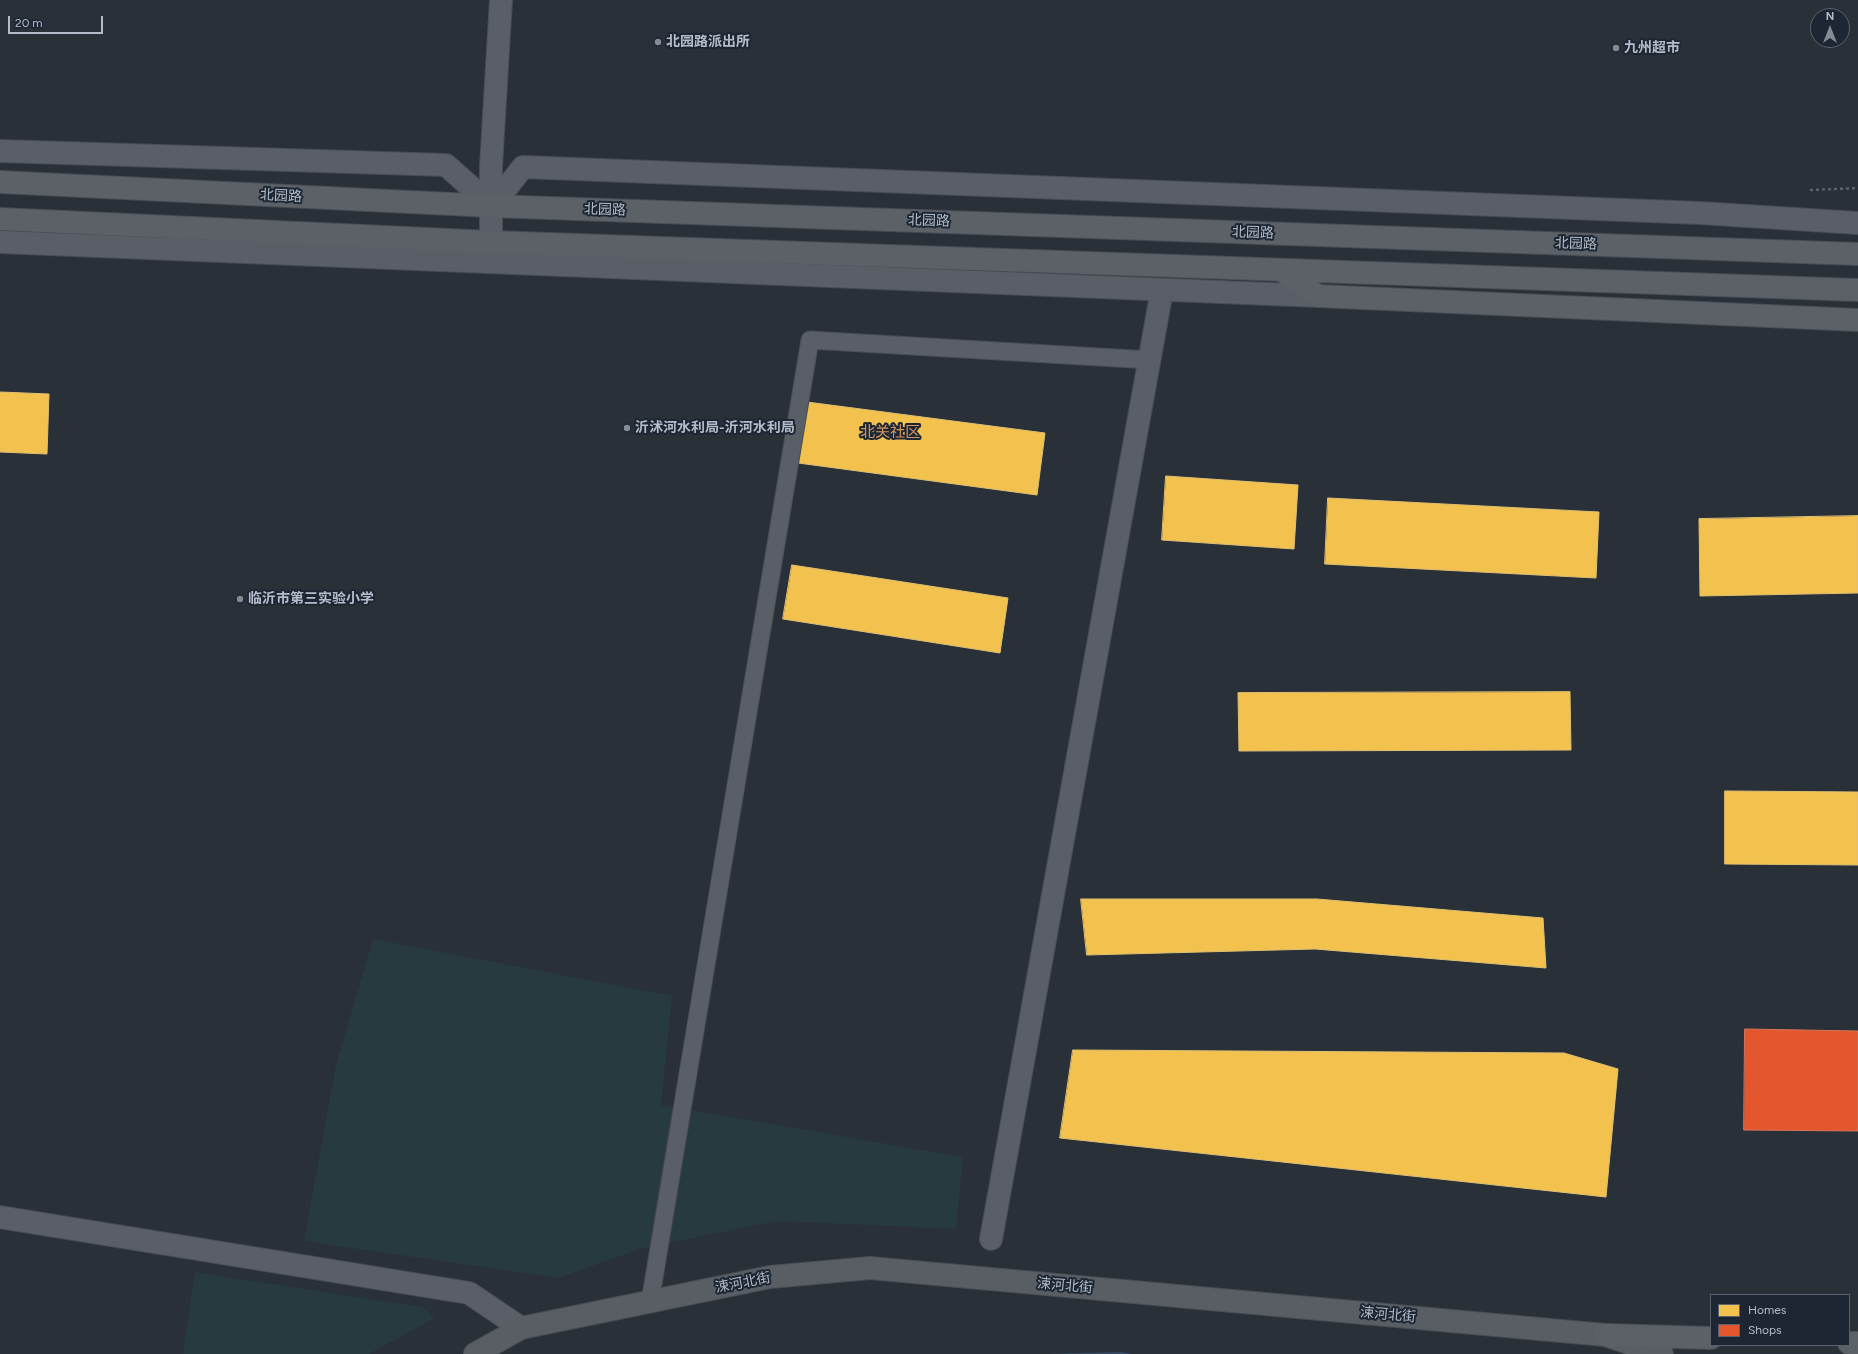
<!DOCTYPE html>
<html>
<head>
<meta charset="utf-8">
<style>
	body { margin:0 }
	#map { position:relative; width:1858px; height:1354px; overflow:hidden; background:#2a3038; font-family:Figtree,sans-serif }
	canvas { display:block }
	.legend { position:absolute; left:1710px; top:1294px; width:140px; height:52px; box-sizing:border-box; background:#1d2633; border:1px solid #59626f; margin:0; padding:5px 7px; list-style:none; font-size:12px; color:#b4bcc9 }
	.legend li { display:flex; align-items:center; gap:8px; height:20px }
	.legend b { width:20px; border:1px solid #59626f }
	.north { position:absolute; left:1810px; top:8px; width:40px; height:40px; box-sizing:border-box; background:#1d2633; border:1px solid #59626f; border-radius:50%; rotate:0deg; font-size:11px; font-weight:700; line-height:16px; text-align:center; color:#b4bcc9 }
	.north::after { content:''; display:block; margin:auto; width:14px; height:18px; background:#848b96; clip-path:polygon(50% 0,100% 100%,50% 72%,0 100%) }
	.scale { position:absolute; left:8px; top:16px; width:95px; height:18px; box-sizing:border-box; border:2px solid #b4bcc9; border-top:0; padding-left:5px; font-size:12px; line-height:14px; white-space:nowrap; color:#b4bcc9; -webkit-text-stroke:3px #1d2633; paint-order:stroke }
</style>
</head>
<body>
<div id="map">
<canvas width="1858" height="1354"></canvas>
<ul class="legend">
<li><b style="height:11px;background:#f2c14e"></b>Homes</li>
<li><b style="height:11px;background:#e4572e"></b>Shops</li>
</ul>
<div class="north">N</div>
<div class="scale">20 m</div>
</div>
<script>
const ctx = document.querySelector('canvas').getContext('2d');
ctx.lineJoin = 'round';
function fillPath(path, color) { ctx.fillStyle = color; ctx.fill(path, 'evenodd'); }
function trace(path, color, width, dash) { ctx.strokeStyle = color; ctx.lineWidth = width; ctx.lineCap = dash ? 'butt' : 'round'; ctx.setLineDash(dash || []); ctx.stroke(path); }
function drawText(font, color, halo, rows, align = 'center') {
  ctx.font = font + ' Figtree,"Noto Sans SC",sans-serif'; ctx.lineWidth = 4; ctx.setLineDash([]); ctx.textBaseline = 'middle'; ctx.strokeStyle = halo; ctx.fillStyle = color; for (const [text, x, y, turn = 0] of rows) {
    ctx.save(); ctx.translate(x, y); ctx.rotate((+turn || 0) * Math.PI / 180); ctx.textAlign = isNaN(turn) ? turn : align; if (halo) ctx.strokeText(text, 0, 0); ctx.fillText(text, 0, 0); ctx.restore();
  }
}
fillPath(new Path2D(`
	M373,939L672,996L661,1105L963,1157L956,1229L777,1221L640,1249L558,1278L304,1241L336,1065Z
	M195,1272L422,1307L435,1318L369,1354H183Z`), '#273a3e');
fillPath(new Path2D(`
	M1121,1352L1133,1354H1045Z`), '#384963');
const homes = new Path2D(`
	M0,392L49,394L47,454L0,452Z
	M807,402L1045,433L1037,495L798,463Z
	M1166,476L1298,485L1294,549L1162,540Z
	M1328,498L1599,512L1596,578L1325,564Z
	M1858,516V593L1700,596L1699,519Z
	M792,565L1008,598L1000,653L783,619Z
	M1570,692L1571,750L1239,751L1238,693Z
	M1725,791L1858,792V865L1725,864Z
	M1081,899H1317L1543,918L1546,968L1315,949L1087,955Z
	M1073,1050L1564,1053L1618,1069L1606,1197L1060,1138Z`);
fillPath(homes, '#f2c14e');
trace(homes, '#dfc073', 1);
const shops = new Path2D(`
	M1745,1029L1858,1031V1131L1744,1130Z`);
fillPath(shops, '#e4572e');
trace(shops, '#d6755c', 1);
const service = new Path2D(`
	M650,1302L810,340L1150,360`);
const minor = new Path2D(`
	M491,242V166L501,0
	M0,1217L469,1293L521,1328
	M991,1239L1162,290`);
const tertiary = new Path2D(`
	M0,151L446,165L492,206L523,167L1700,213L1858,223
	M0,242L1318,296`);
const secondary = new Path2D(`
	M475,1354L521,1328L770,1277L870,1268L1605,1335L1662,1354`);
const primary = new Path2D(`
	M0,182L492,206L1858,254
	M0,219L491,242L1858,290
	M1281,270L1318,296L1858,320
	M1605,1335L1711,1338
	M1849,1343H1858`);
trace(service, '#484c53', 19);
trace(minor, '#484c53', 24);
trace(tertiary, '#484c53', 24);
trace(secondary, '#484c53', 24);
trace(primary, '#484c55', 24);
trace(new Path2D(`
	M1810,190L1858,188`), '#5d636a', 2.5, [3, 3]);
trace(service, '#5a5e66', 17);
trace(minor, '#5a5e66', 22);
trace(tertiary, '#5a5e66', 22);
trace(secondary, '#595d64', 22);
trace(primary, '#5c6168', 22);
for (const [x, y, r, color] of [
	[658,42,4,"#848b96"],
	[1616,48,4,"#848b96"],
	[627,428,4,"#848b96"],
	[240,599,4,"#848b96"]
]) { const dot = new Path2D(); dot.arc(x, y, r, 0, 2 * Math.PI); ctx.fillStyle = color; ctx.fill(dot); trace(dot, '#1d2633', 1.5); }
drawText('bold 14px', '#b4bcc9', '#1d2633', [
	["北园路派出所",666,42],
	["九州超市",1624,48],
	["沂沭河水利局-沂河水利局",635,428],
	["临沂市第三实验小学",248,599]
], 'left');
drawText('14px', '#b4bcc9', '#1d2633', [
	["北园路",281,196,3],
	["北园路",605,210,2],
	["北园路",929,221,2],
	["北园路",1253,233,2],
	["北园路",1576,244,2],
	["涑河北街",743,1283,-11],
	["涑河北街",1065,1286,5],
	["涑河北街",1388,1315,5]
]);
drawText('15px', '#d59563', '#1d2633', [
	["北关社区",890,433]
]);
</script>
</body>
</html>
